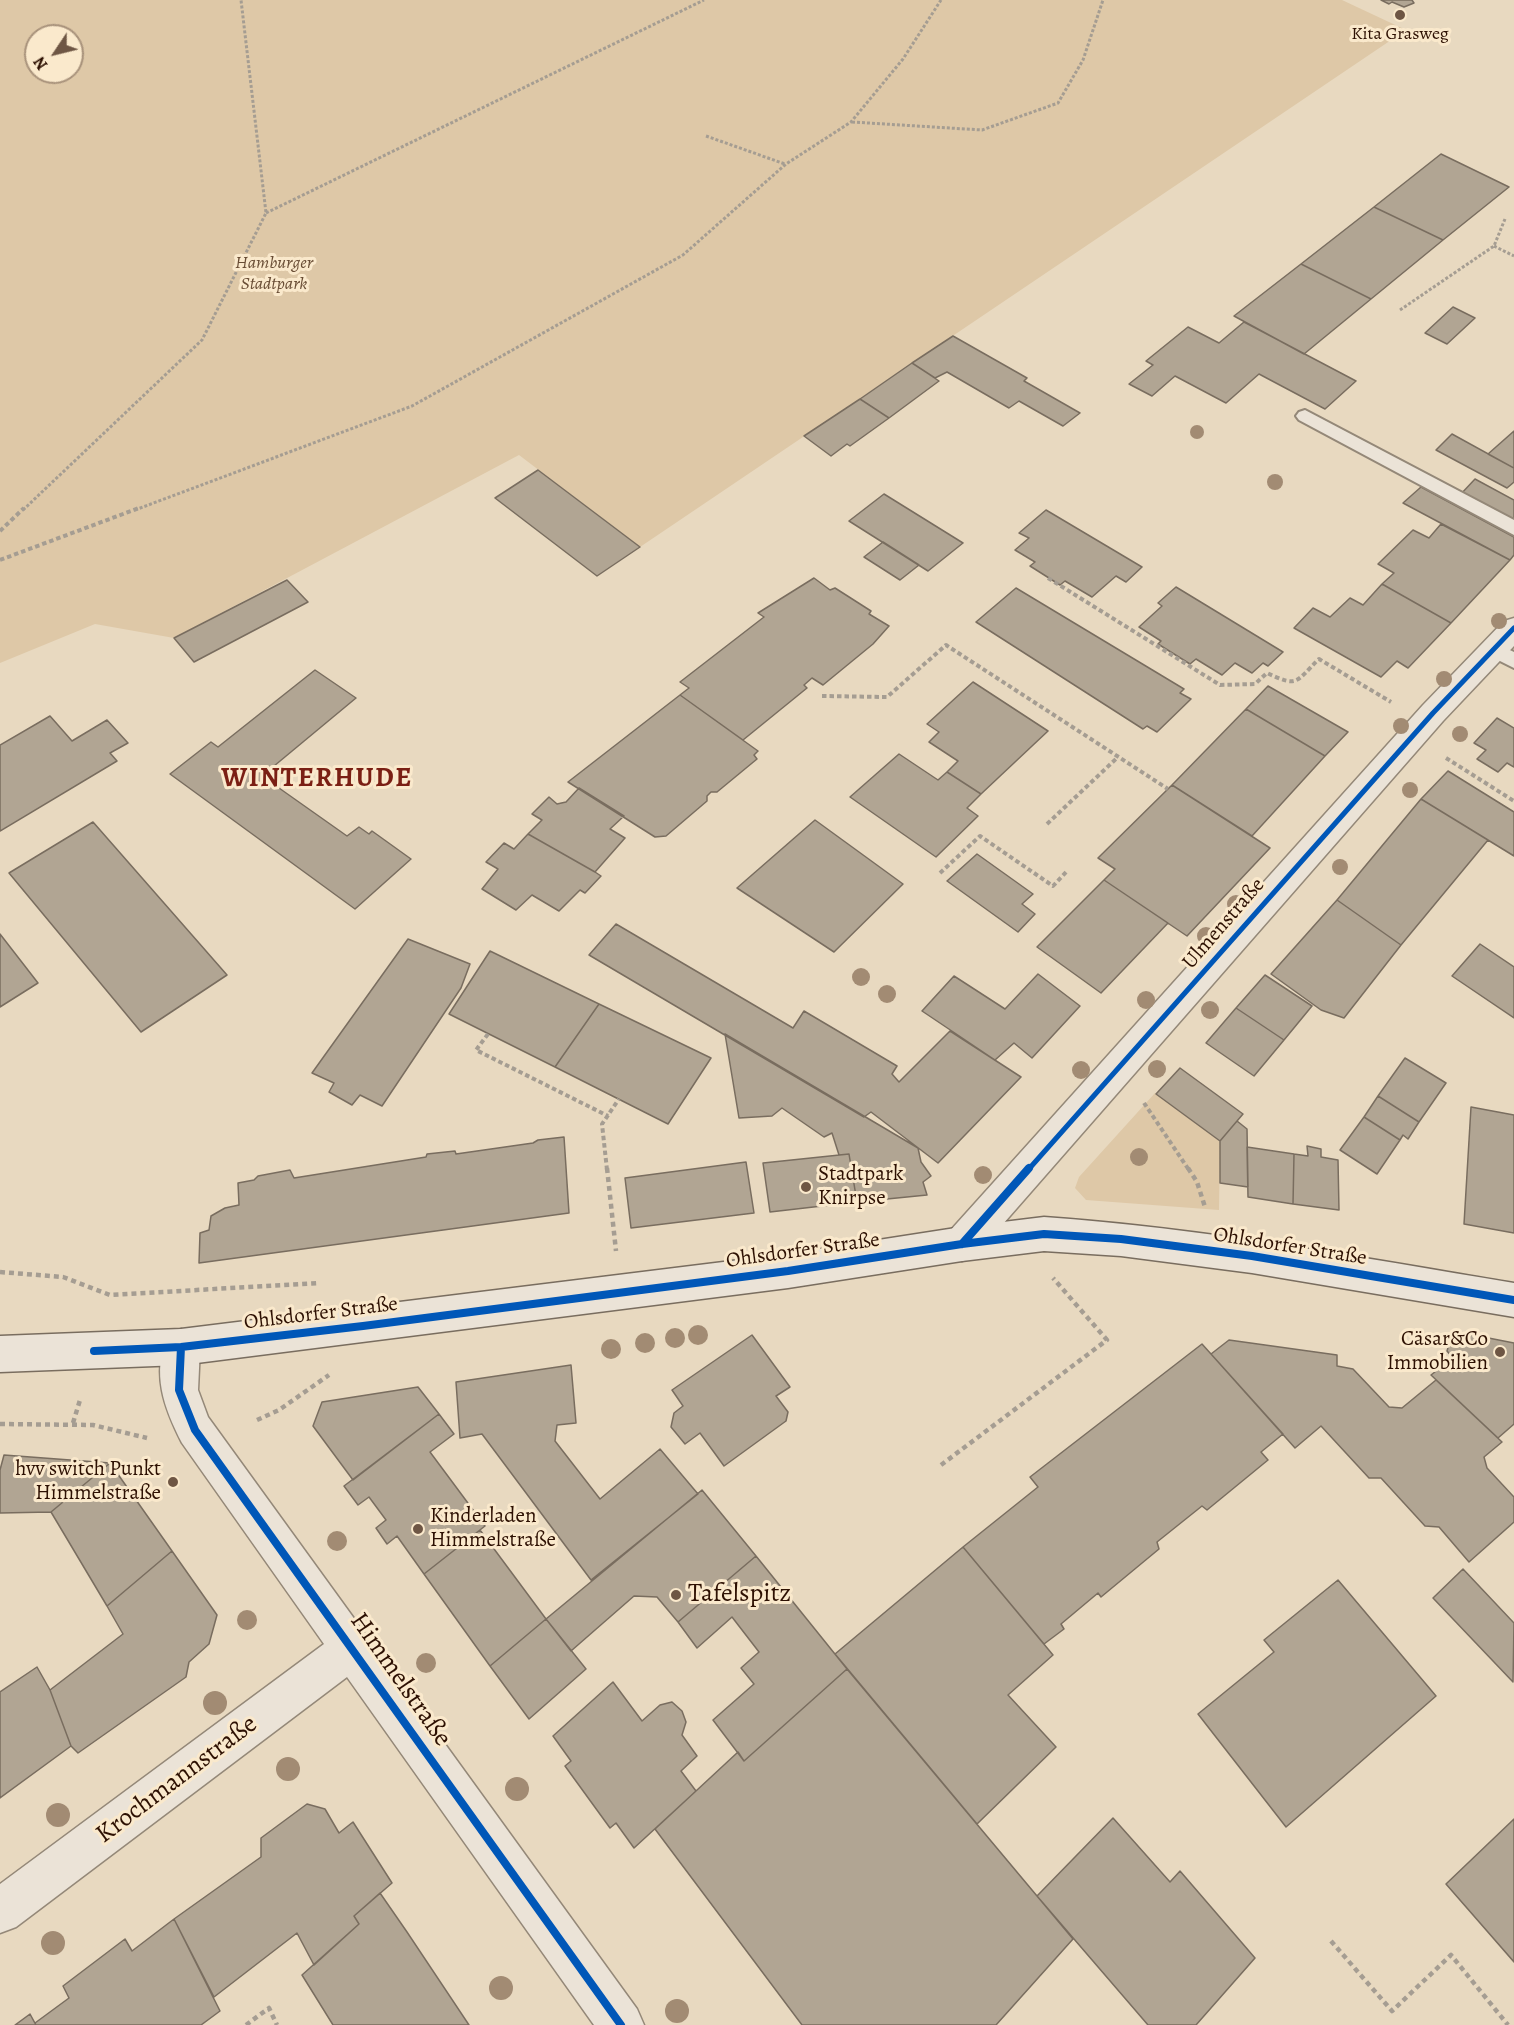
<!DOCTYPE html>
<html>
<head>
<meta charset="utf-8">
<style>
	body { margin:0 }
	#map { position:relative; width:1514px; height:2025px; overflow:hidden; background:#e8d9c0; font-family:Alegreya,serif }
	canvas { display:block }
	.north { position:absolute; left:24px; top:24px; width:60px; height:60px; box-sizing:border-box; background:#fae9cc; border:2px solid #a8927b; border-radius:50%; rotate:235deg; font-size:16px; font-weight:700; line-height:24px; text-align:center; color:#2d1002 }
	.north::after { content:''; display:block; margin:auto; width:21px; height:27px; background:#6e5644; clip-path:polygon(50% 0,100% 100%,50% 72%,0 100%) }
</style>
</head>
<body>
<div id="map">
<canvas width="1514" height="2025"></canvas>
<div class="north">N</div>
</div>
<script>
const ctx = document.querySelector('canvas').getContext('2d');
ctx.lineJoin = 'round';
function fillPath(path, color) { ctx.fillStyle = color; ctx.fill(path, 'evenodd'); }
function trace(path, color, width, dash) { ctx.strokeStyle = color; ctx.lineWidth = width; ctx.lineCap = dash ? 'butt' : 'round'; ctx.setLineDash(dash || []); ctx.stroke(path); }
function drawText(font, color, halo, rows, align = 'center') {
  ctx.font = font + ' Alegreya,serif'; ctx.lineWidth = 6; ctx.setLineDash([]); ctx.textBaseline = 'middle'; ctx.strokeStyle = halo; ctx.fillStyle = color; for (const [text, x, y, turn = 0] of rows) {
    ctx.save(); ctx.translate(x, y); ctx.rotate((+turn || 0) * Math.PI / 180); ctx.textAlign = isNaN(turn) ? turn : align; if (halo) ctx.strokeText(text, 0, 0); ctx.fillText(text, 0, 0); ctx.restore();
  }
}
fillPath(new Path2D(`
	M0,0H1342L1406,30L640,547L519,455L174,638L95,624L0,663ZM36,36H72V72H36Z
	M1155,1093L1220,1140L1219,1210L1086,1200L1075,1188L1079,1177Z`), '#dec8a7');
const building = new Path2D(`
	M1381,0H1412L1414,3L1404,7L1392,2L1389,4Z
	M1441,154L1509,187L1443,240L1374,207Z
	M1374,207L1443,240L1371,299L1301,264Z
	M1301,264L1371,299L1304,354L1234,316Z
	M1453,307L1475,318L1447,344L1425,333Z
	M1244,322L1356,381L1325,409L1259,374L1226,403L1175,376L1152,396L1129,384L1153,365L1146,361L1188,327L1219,343Z
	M953,336L1027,378L1024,381L1080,413L1063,426L1019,401L1009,408L947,372L935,378L912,363Z
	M912,363L939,381L889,418L860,399Z
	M860,399L889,418L850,446L847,444L831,456L804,436Z
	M1514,431V468L1488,454Z
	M1452,434L1514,468V482L1507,488L1436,450Z
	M538,470L640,547L597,576L495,498Z
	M1475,479L1514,500V523L1460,495Z
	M1421,487L1514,537V555L1510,560L1403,503Z
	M884,494L963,543L928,571L849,521Z
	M1046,510L1142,567L1126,582L1116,576L1092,597L1065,581L1060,585L1030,566L1035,562L1015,550L1029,538L1019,533Z
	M1441,524L1510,560L1451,623L1382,584L1394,573L1378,564L1413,530L1429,538Z
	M883,542L919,565L900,580L864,557Z
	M814,578L830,590L835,588L871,611L869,614L889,626L873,644L823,685L812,678L804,685L807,688L743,740L680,695L689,688L680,682L764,617L758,613Z
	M287,580L308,602L194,662L174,638Z
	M1382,584L1451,623L1408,668L1397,661L1381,677L1294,628L1313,608L1330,617L1350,598L1363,605Z
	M1176,587L1283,652L1268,666L1263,663L1252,673L1235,663L1222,675L1196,659L1190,664L1158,644L1161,641L1139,627L1162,606L1158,603Z
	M1016,588L1184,689L1180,693L1191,699L1157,732L1147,726L1143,729L976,622Z
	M315,670L356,698L262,776L347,836L359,827L369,834L372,831L411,859L355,909L170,774L211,742L218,747Z
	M973,682L1048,731L981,794L947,772L958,761L929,742L939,732L927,724Z
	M1268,686L1348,732L1325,756L1246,709Z
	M680,695L758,751L754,755L757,759L717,792H711L707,796V801L666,836L655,837L568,782Z
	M1246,709L1325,756L1252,836L1172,785Z
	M50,716L72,741L107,720L128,743L110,753L117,761L0,831V745Z
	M1497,718L1514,728V767L1507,763L1498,772L1477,759L1486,750L1474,743Z
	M899,754L938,780L947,772L981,794L967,808L978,816L936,857L850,797Z
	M1448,771L1514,812V856L1421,799Z
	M1172,785L1270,848L1187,936L1104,880L1115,869L1098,858Z
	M579,788L624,816L610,829L625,838L595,872L528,834L542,820L532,814L549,797L557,804L566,802Z
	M1421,799L1488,840L1401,945L1337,900Z
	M815,820L903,884L834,952L737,888Z
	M93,822L227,975L141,1032L9,873Z
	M528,834L595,872L601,876L585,893L580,890L559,911L532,895L516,910L482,889L498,869L486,862L504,843L514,849Z
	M977,854L1033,894L1022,904L1035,914L1018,932L947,881Z
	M1104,880L1168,923L1101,993L1037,947Z
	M1337,900L1401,945L1344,1018L1321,1010L1271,974Z
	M616,924L793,1028L804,1011L897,1066L892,1074L899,1082L950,1031L1021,1077L938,1163L871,1112L864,1117L589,955Z
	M0,934L38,983L0,1007Z
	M408,939L470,964L461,988L382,1106L360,1095L352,1105L329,1092L334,1083L312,1073Z
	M1480,944L1514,967V1018L1452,976Z
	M490,951L599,1004L555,1067L449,1014Z
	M1038,974L1080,1006L1032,1058L1014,1043L995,1060L922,1011L954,976L1005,1009Z
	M1265,975L1312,1006L1284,1040L1236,1008Z
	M599,1004L711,1058L668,1124L555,1067Z
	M1236,1008L1284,1040L1254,1076L1206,1043Z
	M725,1034L918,1148L921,1162L931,1176L923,1182L927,1195L857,1202L849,1154L839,1155L832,1133L824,1137L782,1108L772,1116L739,1118Z
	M1405,1058L1446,1083L1419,1122L1378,1096Z
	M1180,1068L1243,1114L1220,1141L1156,1094Z
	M1378,1096L1419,1122L1408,1139L1403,1135L1400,1140L1364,1117Z
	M1471,1107L1514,1115V1233L1464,1224Z
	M1364,1117L1400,1140L1377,1174L1340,1150Z
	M1237,1121L1247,1129L1248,1187L1220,1183V1141Z
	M564,1137L569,1213L199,1263L200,1233L209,1230L211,1216L225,1208L239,1205L238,1183L254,1180L258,1176L290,1170L294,1178L426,1157L427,1154L455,1151L456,1154L533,1143L538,1140Z
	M1307,1146L1321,1149V1157L1338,1160L1339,1210L1293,1204L1294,1154L1308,1156Z
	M1247,1147L1294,1154L1293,1204L1248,1197Z
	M849,1154L857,1202L770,1212L763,1163Z
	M746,1162L754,1213L631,1228L625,1178Z
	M1453,1331L1514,1343V1424L1498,1438L1431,1375L1453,1358L1447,1351Z
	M752,1335L790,1387L776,1396L788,1412L786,1421L724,1466L700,1433L685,1444L671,1427L674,1413L683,1406L672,1390Z
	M1229,1340L1337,1355V1366L1353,1369L1389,1407L1402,1408L1436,1380L1502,1442L1484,1457L1487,1468L1514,1497V1522L1469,1562L1439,1527L1425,1526L1381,1478H1369L1321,1426L1295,1448L1211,1354Z
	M1202,1344L1283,1434L1261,1452L1268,1460L1207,1510L1202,1506L1157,1542L1159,1549L1101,1597L1098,1593L1061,1624L1064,1629L1044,1644L963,1547L1038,1487L1030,1477Z
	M571,1365L576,1423L557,1425L555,1441L600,1499L660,1449L698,1494L591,1580L482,1434L460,1438L456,1382Z
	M418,1387L439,1414L353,1480L313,1426L322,1402Z
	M439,1414L454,1434L430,1452L485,1526L424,1574L397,1536L387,1544L376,1528L386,1520L369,1497L358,1505L344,1486Z
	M4,1455L110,1463L51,1512L0,1513V1470Z
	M110,1463L172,1551L107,1606L51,1512Z
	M702,1490L756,1556L678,1622L657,1597L634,1596L571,1651L546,1619Z
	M480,1530L546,1619L490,1666L424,1574Z
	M963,1547L1053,1655L1008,1695L1056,1747L977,1824L835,1654Z
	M172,1551L217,1615L209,1644L189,1662L186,1677L78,1753L71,1746L50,1690L123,1634L107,1606Z
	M756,1556L847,1669L744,1761L713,1720L754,1684L741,1668L759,1652L732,1617L697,1648L678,1622Z
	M1463,1569L1514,1623L1513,1682L1433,1598Z
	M1338,1580L1436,1696L1286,1827L1198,1714L1274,1652L1264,1640Z
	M546,1619L586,1669L529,1719L490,1666Z
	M37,1667L50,1690L71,1746L0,1798V1692Z
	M847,1669L1073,1939L996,2025H802L655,1829L738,1752L744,1761Z
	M613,1682L642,1721L660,1705L672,1702L682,1711L686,1722L682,1735L697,1756L681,1771L696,1791L634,1848L616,1823L610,1828L565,1766L571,1761L553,1736Z
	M307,1804L325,1809L339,1833L353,1822L392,1883L354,1916L359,1924L314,1965L297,1933L214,1997L174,1919L261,1857V1838Z
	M1113,1818L1170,1882L1180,1871L1255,1958L1196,2025H1148L1037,1896Z
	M1514,1819V1962L1446,1884Z
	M380,1893L407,1932L469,2025H333L302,1975L359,1924L354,1916Z
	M174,1919L220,2011L201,2025H36L35,2023L69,1998L63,1986L125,1939L132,1951Z
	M30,2014L36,2025H15Z`);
fillPath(building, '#b1a593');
trace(building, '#796d5f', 1.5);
const lane = new Path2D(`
	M1305,410L1514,520V535L1299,420L1296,416L1299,412Z
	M1493,642L1514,652V668L1486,654L1483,649L1486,644Z`);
const street = new Path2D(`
	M1514,618V646L1443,721L975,1256L962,1261L949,1256L944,1244L949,1232L1423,705L1504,621Z
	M181,1329L194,1334L200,1347L198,1390L208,1417L637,2009L644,2025H594L347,1677L16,1927L0,1933V1884L324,1644L182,1443C164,1408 151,1373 168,1334Z`);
const secondary = new Path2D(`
	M1044,1217C1202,1228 1358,1257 1514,1283V1317L1252,1273L1121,1256L1044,1251L962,1261L788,1288L181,1365L0,1372V1336L181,1329L788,1254L962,1227Z`);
trace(lane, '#948878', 4);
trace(street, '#948878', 3);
trace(secondary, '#796d5f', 3);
trace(new Path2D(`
	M852,122L982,130L1058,103L1083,60L1103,0
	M706,136L785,164
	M266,213L704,0
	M1494,246L1514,256
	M1400,310L1494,246L1505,219
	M23,510L202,340L266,213L241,0
	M135,510L412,406L683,255L786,164L851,122L903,59L941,0`), '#a59d92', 3, [3, 2]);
trace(new Path2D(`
	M0,531L24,508
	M0,560L139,508
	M1048,578L1220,685L1255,684L1267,673C1299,688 1295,682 1319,659L1391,702
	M822,696L887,697L946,645L1168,789
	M1446,758L1514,801
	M1047,824L1118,757
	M940,873L980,836L1053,886L1068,870
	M488,1034L476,1050L608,1116
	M1144,1103L1189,1170
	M607,1170L602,1124L619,1099`), '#a59d92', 4, [4.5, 3]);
trace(new Path2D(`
	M607,1168L616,1251
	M1188,1168L1197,1182L1205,1207
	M0,1272L63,1277L110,1295L319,1283
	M257,1420L279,1410L329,1375
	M73,1423L80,1400
	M0,1424L93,1425L147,1438
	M941,1465L1107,1340L1053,1278
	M1331,1941L1392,2011L1451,1955L1508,2025
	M246,2025L269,2008L277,2025`), '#a59d92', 4.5, [5, 4]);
fillPath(lane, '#ebe3d7');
fillPath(street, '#ebe3d7');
fillPath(secondary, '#ebe3d7');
trace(new Path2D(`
	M1028,1170L1433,713L1514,628`), '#0057b8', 5);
trace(new Path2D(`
	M962,1244L1029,1168
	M181,1347L179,1390L195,1430L621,2025
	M94,1351L181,1347L363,1326L788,1271L962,1244L1044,1234L1121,1239L1252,1256L1514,1300`), '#0057b8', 8);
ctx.fillStyle = '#a28b73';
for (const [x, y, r] of [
	[1197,432,7],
	[1275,482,8],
	[1499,621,8],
	[1444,679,8],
	[1401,726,8],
	[1460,734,8],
	[1410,790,8],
	[1340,867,8],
	[1236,904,9],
	[1206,936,9],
	[861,977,9],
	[887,994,9],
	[1146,1000,9],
	[1210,1010,9],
	[1157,1069,9],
	[1081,1070,9],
	[1139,1157,9],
	[983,1175,9],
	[698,1335,10],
	[675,1338,10],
	[645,1343,10],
	[611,1349,10],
	[337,1541,10],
	[247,1620,10],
	[426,1663,10],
	[215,1703,12],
	[288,1769,12],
	[517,1789,12],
	[58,1815,12],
	[53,1943,12],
	[501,1988,12],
	[677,2011,12]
]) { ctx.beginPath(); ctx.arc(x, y, r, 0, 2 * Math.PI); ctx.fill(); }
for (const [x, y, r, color] of [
	[1400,15,6,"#6e5644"],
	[806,1187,6,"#6e5644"],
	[1500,1352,6,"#6e5644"],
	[173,1482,6,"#6e5644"],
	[418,1529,6,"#6e5644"],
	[676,1595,6,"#6e5644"]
]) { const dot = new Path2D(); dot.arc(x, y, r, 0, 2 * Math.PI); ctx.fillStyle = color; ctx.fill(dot); trace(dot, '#fae9cc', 2); }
drawText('18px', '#2d1002', '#fae9cc', [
	["Kita Grasweg",1400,35]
]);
drawText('italic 18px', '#684c34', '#fae9cc', [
	["Hamburger",274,264],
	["Stadtpark",274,285]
]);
drawText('21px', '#2d1002', '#fae9cc', [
	["Ulmenstraße",1224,924,-49],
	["Ohlsdorfer Straße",1290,1247,9],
	["Ohlsdorfer Straße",803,1251,-8],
	["Ohlsdorfer Straße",321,1314,-7]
]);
drawText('21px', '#2d1002', '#fae9cc', [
	["Stadtpark",818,1175],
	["Knirpse",818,1199],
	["Cäsar&Co",1488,1340,"right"],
	["Immobilien",1488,1364,"right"],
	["hvv switch Punkt",161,1470,"right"],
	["Himmelstraße",161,1494,"right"],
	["Kinderladen",430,1517],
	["Himmelstraße",430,1541]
], 'left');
drawText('26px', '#2d1002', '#fae9cc', [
	["Tafelspitz",688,1595]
], 'left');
drawText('26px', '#2d1002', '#fae9cc', [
	["Himmelstraße",400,1680,55],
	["Krochmannstraße",177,1780,-37]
]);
ctx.letterSpacing = '1.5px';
drawText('bold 27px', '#7a1f14', '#fae9cc', [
	["WINTERHUDE",317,779]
]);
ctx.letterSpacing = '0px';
</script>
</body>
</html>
